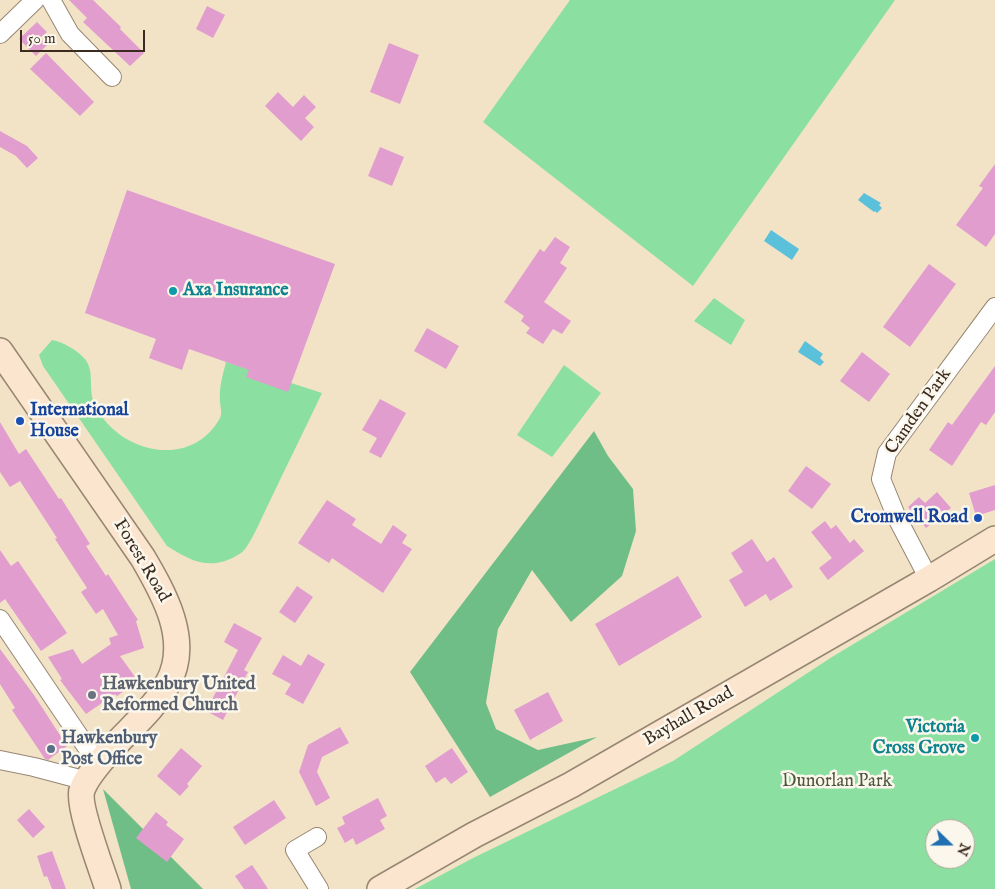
<!DOCTYPE html>
<html>
<head>
<meta charset="utf-8">
<style>
	body { margin:0 }
	#map { position:relative; width:995px; height:889px; overflow:hidden; background:#f2e3c7; font-family:"IM FELL English",serif }
	canvas { display:block }
	.north { position:absolute; left:925px; top:819px; width:50px; height:50px; box-sizing:border-box; background:#fbf7ec; border:1px solid #aea59a; border-radius:50%; rotate:112deg; font-size:14px; font-weight:700; line-height:20px; text-align:center; color:#3b2a1e }
	.north::after { content:''; display:block; margin:auto; width:18px; height:22px; background:#1f6fb2; clip-path:polygon(50% 0,100% 100%,50% 72%,0 100%) }
	.scale { position:absolute; left:20px; top:30px; width:125px; height:22px; box-sizing:border-box; border:2px solid #3b2a1e; border-top:0; padding-left:6px; font-size:15px; line-height:18px; white-space:nowrap; color:#3b2a1e; -webkit-text-stroke:4px #fbf7ec; paint-order:stroke }
</style>
</head>
<body>
<div id="map">
<canvas width="995" height="889"></canvas>
<div class="north">N</div>
<div class="scale">50 m</div>
</div>
<script>
const ctx = document.querySelector('canvas').getContext('2d');
ctx.lineJoin = 'round';
function fillPath(path, color) { ctx.fillStyle = color; ctx.fill(path, 'evenodd'); }
function trace(path, color, width, dash) { ctx.strokeStyle = color; ctx.lineWidth = width; ctx.lineCap = dash ? 'butt' : 'round'; ctx.setLineDash(dash || []); ctx.stroke(path); }
function drawText(font, color, halo, rows, align = 'center') {
  ctx.font = font + ' "IM FELL English",serif'; ctx.lineWidth = 5; ctx.setLineDash([]); ctx.textBaseline = 'middle'; ctx.strokeStyle = halo; ctx.fillStyle = color; for (const [text, x, y, turn = 0] of rows) {
    ctx.save(); ctx.translate(x, y); ctx.rotate((+turn || 0) * Math.PI / 180); ctx.textAlign = isNaN(turn) ? turn : align; if (halo) ctx.strokeText(text, 0, 0); ctx.fillText(text, 0, 0); ctx.restore();
  }
}
fillPath(new Path2D(`
	M570,0H895L693,286L483,122Z
	M714,298L745,320L731,345L694,321Z
	M52,340C63,342 77,350 85,359C95,372 88,389 94,403C116,453 191,471 220,418C222,414 221,408 220,403C219,387 222,378 226,362L322,393C304,431 285,469 267,507C262,517 249,548 241,553C212,572 192,562 167,546L43,366L39,355Z
	M564,365L601,393L552,457L517,435Z
	M995,559V889H415L473,858L673,761L832,657ZM935,829H965V859H935Z`), '#8bdfa1');
fillPath(new Path2D(`
	M594,431L608,456L633,489L636,531L622,576L571,622L532,570L498,629L486,703L496,729L538,750L597,737L490,797L410,672Z
	M103,789L203,889H131Z`), '#70be87');
fillPath(new Path2D(`
	M864,193L881,203L879,205L882,208L877,213L875,211L874,212L858,200Z
	M771,230L799,249L792,260L764,241Z
	M805,341L823,354L820,358L824,362L820,366L798,352Z`), '#5bc0d9');
fillPath(new Path2D(`
	M69,0H93L121,27L120,29L144,53L130,66L83,22L87,18Z
	M207,6L225,15L213,38L196,29Z
	M37,22L47,32L40,38L47,45L36,56L19,39Z
	M389,43L419,55L400,104L370,92Z
	M46,53L94,102L80,116L30,69Z
	M278,92L293,107L304,95L316,107L305,118L314,127L301,141L265,106Z
	M0,131L27,146L38,158L27,168L16,156L0,147Z
	M380,147L404,157L392,186L368,176Z
	M995,164V234L986,247L956,225L983,188L979,186Z
	M127,190L335,264L288,392L246,377L249,370L189,349L182,370L149,358L156,339L85,313Z
	M555,237L570,247L560,263L567,268L544,302L571,321L562,334L553,329L543,344L526,333L530,328L521,321L524,316L504,302L540,249L544,252Z
	M929,264L956,284L910,347L883,327Z
	M427,328L459,346L446,369L414,351Z
	M862,352L890,374L869,402L840,381Z
	M995,366V412L986,425L981,422L952,466L929,450L948,422L952,425Z
	M380,399L406,413L381,458L369,452L377,438L362,430Z
	M0,422L19,454L26,449L59,499L61,498L90,544L86,546L106,576L108,574L138,620L136,621L144,648L120,656L138,681L117,696L115,694L86,714L60,680L62,679L48,657L73,649L82,664L111,644L109,638L118,635L103,609L96,614L81,592L87,588L55,539L57,538L20,481L10,487L0,472Z
	M806,466L831,484L812,509L788,491Z
	M995,485V510L976,516L969,493Z
	M937,492L951,508L926,528L908,507L919,497L925,503Z
	M327,500L356,519L352,525L381,544L393,525L407,535L402,543L412,549L383,593L332,558L329,563L298,543Z
	M825,521L831,529L836,525L850,543L854,539L864,551L828,580L819,568L832,558L811,532Z
	M752,539L767,562L774,557L793,587L770,601L766,594L745,607L729,580L743,572L731,553Z
	M0,550L11,566L18,561L67,633L41,651L5,599L0,603Z
	M678,576L702,617L619,666L595,624Z
	M297,586L313,597L295,623L279,612Z
	M234,623L262,638L244,670L248,672L223,720L206,711L238,650L224,642Z
	M0,649L34,695L67,746L48,760L45,759L12,710L15,708L0,684Z
	M308,654L325,664L303,704L285,694L291,684L272,674L283,655L301,666Z
	M548,692L563,721L530,740L514,710Z
	M340,727L349,743L322,757L317,772L330,798L316,806L299,772L308,745Z
	M181,748L202,766L187,784L189,786L180,796L157,776Z
	M452,748L468,772L451,784L445,777L436,783L425,766Z
	M378,798L387,816L380,820L385,829L356,845L353,838L345,843L337,828L345,824L342,817Z
	M274,800L286,818L245,845L233,827Z
	M29,809L45,827L33,838L17,820Z
	M156,812L168,822L166,825L184,839L167,862L136,838Z
	M52,851L66,889H52L47,876L44,877L37,856Z
	M252,865L259,875L268,889H244L235,876Z`), '#e19dce');
const street = new Path2D(`
	M51,0L70,34L112,77
	M0,34L35,0
	M929,579L897,518L881,479L887,453L890,449L995,307
	M0,619L98,764
	M0,760L34,767L87,781
	M317,837L295,850L319,889`);
const secondary = new Path2D(`
	M0,351L143,558C164,594 191,641 168,683C156,706 134,725 116,744C106,755 87,775 82,790C77,805 102,870 108,889
	M380,889L474,835L571,785L929,579L995,539`);
trace(street, '#968672', 20);
trace(secondary, '#968672', 28);
trace(street, '#fff', 18);
trace(secondary, '#fce5cf', 25);
for (const [x, y, r, color] of [
	[173,291,5,"#0f9aa8"],
	[20,421,5,"#1a4fb4"],
	[978,518,5,"#1a4fb4"],
	[92,695,5,"#6b7280"],
	[975,738,5,"#0f9aa8"],
	[51,749,5,"#5c6f8a"]
]) { const dot = new Path2D(); dot.arc(x, y, r, 0, 2 * Math.PI); ctx.fillStyle = color; ctx.fill(dot); trace(dot, '#fbf7ec', 2); }
drawText('bold 18px', '#0d838f', '#fbf7ec', [
	["Axa Insurance",183,291],
	["Victoria",965,728,"right"],
	["Cross Grove",965,749,"right"]
], 'left');
drawText('bold 18px', '#164399', '#fbf7ec', [
	["International",30,411],
	["House",30,432],
	["Cromwell Road",968,518,"right"]
], 'left');
drawText('18px', '#3b2a1e', '#fbf7ec', [
	["Camden Park",919,412,-55],
	["Forest Road",141,561,59],
	["Bayhall Road",689,717,-30]
]);
drawText('bold 18px', '#5b616d', '#fbf7ec', [
	["Hawkenbury United",102,685],
	["Reformed Church",102,706]
], 'left');
drawText('bold 18px', '#4e5e75', '#fbf7ec', [
	["Hawkenbury",61,739],
	["Post Office",61,760]
], 'left');
drawText('18px', '#4f573f', '#fbf7ec', [
	["Dunorlan Park",837,782]
]);
</script>
</body>
</html>
